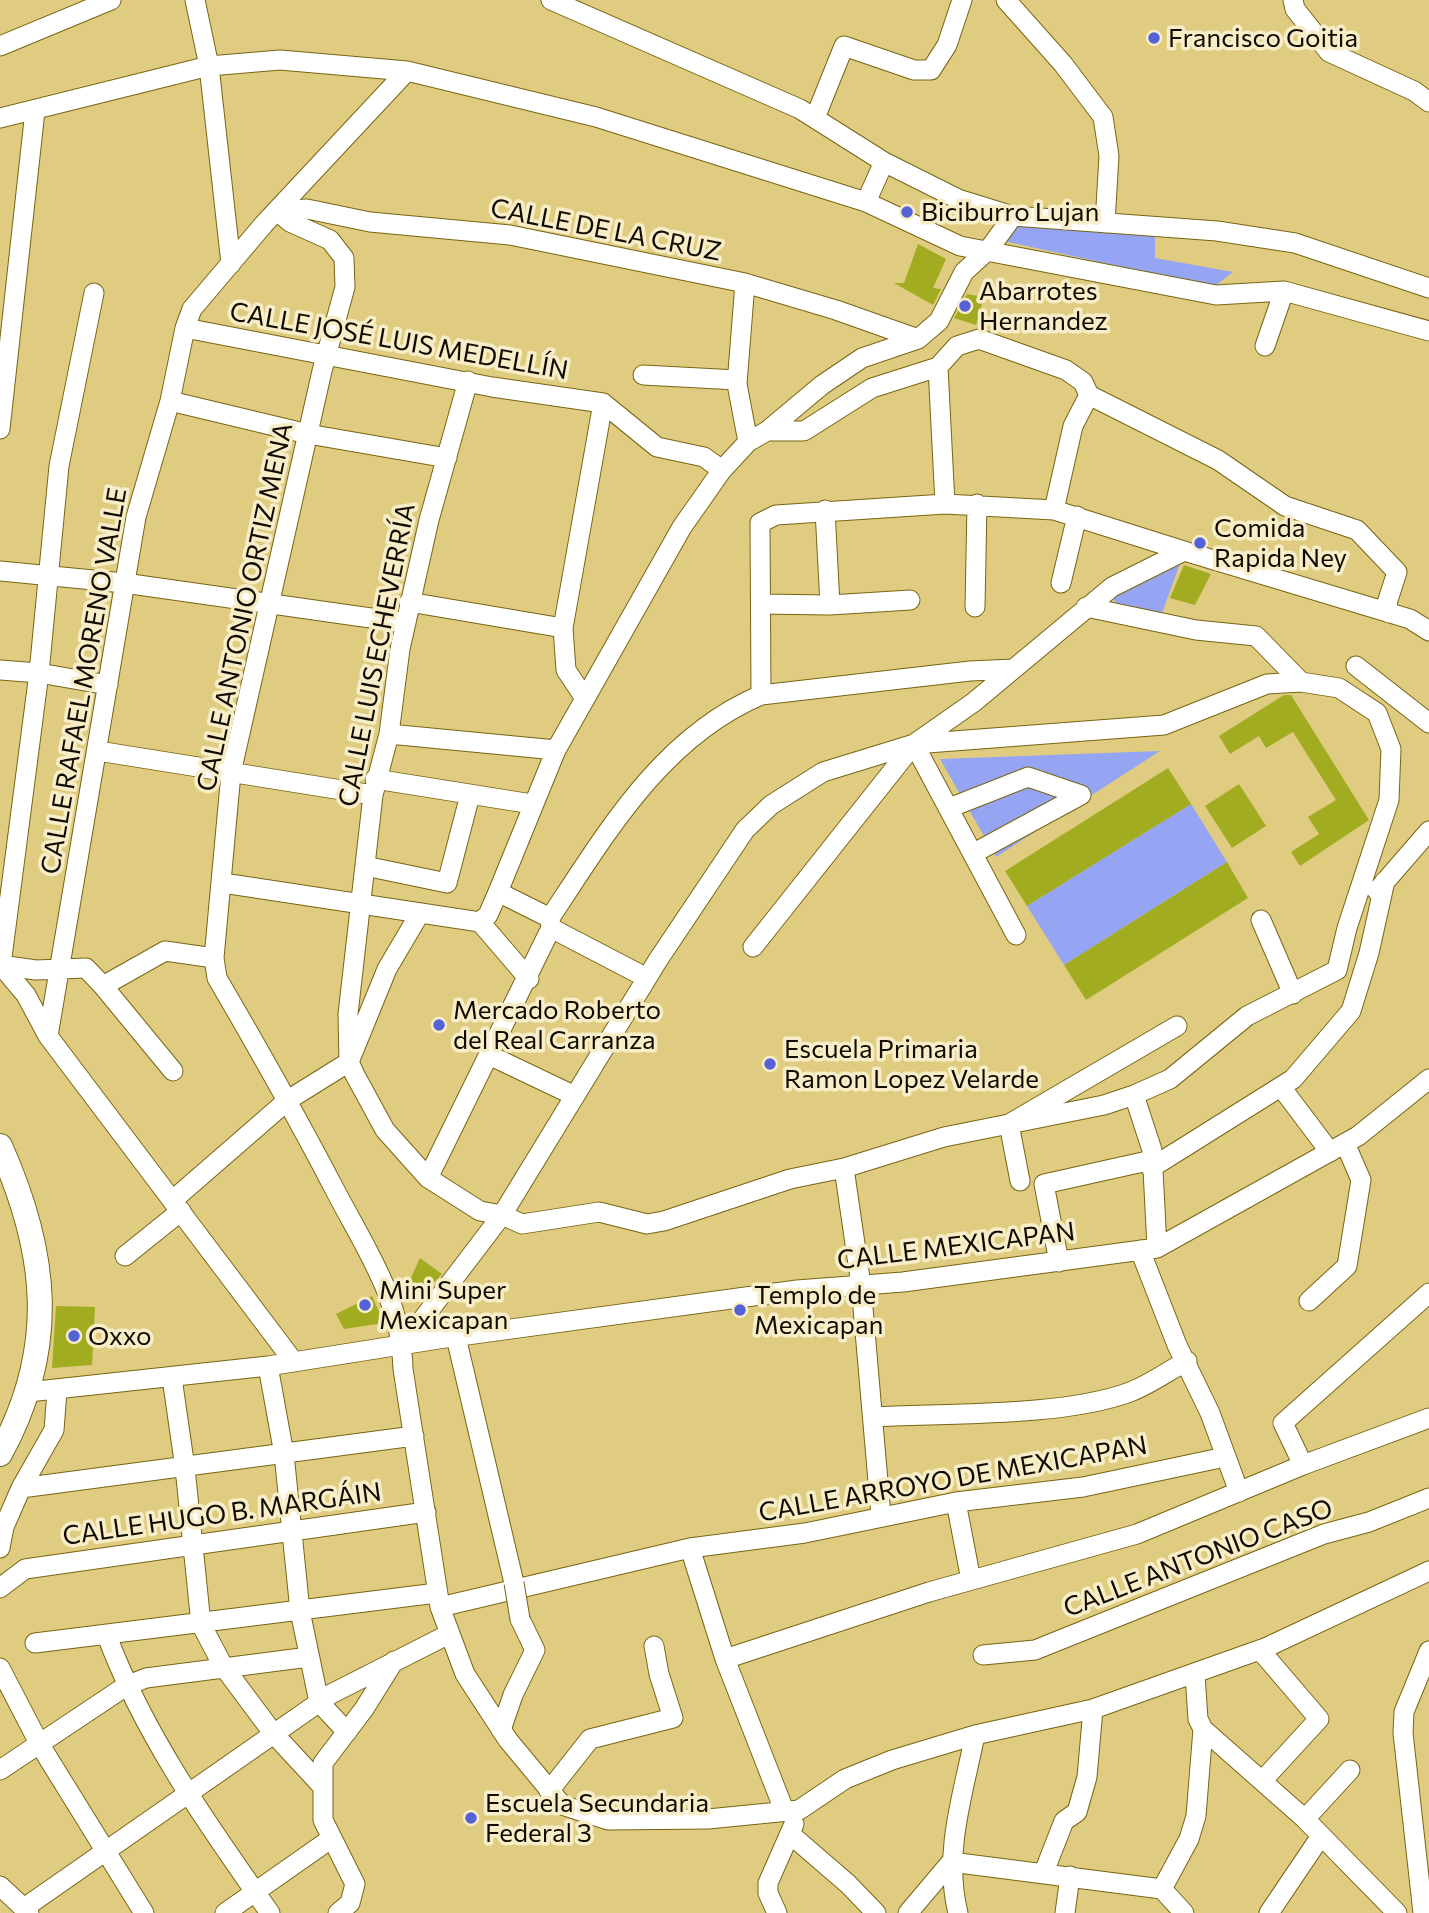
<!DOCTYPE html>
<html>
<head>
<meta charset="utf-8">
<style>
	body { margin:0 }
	canvas { display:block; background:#e0cc80 }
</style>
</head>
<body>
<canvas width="1429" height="1913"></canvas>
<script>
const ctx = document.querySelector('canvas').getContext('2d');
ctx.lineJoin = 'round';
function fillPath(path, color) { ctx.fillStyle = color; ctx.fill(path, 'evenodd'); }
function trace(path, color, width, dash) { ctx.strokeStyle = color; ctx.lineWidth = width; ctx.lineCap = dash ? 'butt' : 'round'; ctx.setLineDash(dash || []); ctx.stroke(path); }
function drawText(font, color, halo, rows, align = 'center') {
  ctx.font = font + ' Commissioner,sans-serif'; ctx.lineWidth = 7; ctx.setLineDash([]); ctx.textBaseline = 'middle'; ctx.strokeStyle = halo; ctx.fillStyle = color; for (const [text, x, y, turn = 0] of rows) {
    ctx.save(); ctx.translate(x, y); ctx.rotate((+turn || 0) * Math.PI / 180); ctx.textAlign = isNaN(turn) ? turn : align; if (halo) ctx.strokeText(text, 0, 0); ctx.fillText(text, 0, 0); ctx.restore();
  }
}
fillPath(new Path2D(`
	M1013,222L1155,235V258L1233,272L1214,287L999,240Z
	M1184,552L1160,619L1121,611L1111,595Z
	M1160,751L996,857L940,759Z
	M1191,804L1227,862L1064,965L1027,906Z`), '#95a5f3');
fillPath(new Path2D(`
	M918,244L946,259L933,288L941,289L933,305L894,283H904Z
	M967,294L984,297L976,325L954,318Z
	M1184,565L1211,574L1195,605L1170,598Z
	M1284,695H1291L1369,820L1300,866L1291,852L1319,834L1308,817L1336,800L1293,732L1266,748L1259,736L1230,754L1219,736Z
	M1168,768L1191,804L1027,906L1005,871Z
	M1239,784L1266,826L1232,848L1205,806Z
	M1227,862L1248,898L1086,1000L1064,965Z
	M420,1258L442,1274L422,1295L408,1284Z
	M372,1296L384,1323L344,1329L336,1314Z
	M56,1306L95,1307L92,1365L52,1368Z`), '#a1ac21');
const minor = new Path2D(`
	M195,0L209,66L231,264
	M551,0L800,109L884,162L958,199L1013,216L1217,231L1295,243L1429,288
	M1006,0L1063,64L1103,117L1109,156L1105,223
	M1293,0L1295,9L1329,52L1414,91L1429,102
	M0,46L111,0
	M0,118L209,66L280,60L407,71L596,117L866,202L960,246L1216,295L1284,291L1429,331
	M815,118L844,46L914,70H931L947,45L962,0
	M866,202L884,162
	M277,211L290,222L330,240L344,258L345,287L322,371L231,773L214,958L217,978C258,1048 298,1119 336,1192C367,1251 402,1301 403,1369L440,1607L465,1674L508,1740L562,1805L608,1820L708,1819L799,1810L845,1779L892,1760L975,1735L1093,1709L1265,1648L1429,1571
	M277,211L307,209L370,222L510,235L745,283L836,310L918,339
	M745,283L737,384L748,442
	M94,293L59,466L39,673L1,965L26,995L48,1036L294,1362
	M185,328L492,387L603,403
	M1265,346L1284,291
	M643,375L737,380
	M170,401L308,434L447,458
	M603,403L657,447L704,457L722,470
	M0,429L35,111
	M767,431H804L872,388L938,367
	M945,504L938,367L957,346L979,339L1066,370L1083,382L1089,395L1218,460L1285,506L1357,530L1397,572L1387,603L1389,613
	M825,510L830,605
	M1054,510L1073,426L1089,395
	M0,571L124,583L406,623
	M1061,583L1077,516
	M409,602L563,628
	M761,604L830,605L910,600
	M975,607L977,504
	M1086,607L1196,630L1256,636L1301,682
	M1356,666L1429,723
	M0,670L39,673L108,685
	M761,695L760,523L776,515L945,504L1054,510L1184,551
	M584,697L566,670L563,628L603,403
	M389,734L556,750
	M914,744L1016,935
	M98,751L373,795
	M375,779L532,804
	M949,808L1028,777L1081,795L974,853
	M365,866L447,883L470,795
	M223,883L480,922L529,979
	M1377,891L1429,831
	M498,892L550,918
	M550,918C607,832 662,737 761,695L970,671L1013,669
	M550,918L551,928L647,978
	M1261,920L1293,994
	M480,922L488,915L498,892L556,750L682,527L722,470L748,442L767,431L822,385L862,358L918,339L939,321L964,272L989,249L1013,216
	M753,947L914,744L974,702L1112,587L1184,551L1410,619L1429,631
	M0,965L36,970L86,968L103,986L165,951L214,958
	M103,986L173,1071
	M48,1036L136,517L170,401L185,328L192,309L264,224L407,71
	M489,1055L575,1096
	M1281,1087L1330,1152
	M1134,1095L1152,1150L1157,1248
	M844,1168L861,1285L881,1516
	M1151,1168L1293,1079L1351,1011L1369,953L1385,881
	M428,1178L551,928
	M1020,1181L1009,1124L1177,1026
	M173,1200L288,1100L349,1062L387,969L420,913
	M1140,1250L1177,1345L1210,1413L1239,1492
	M125,1256L181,1211
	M1059,1262L1044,1184L1152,1160
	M1309,1301L1347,1266L1361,1180L1345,1143
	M456,1337L514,1583
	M403,1345L502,1215L658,960L745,830L771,805L823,772L914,744L1164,725L1267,684L1301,682L1339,688L1377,713L1391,749L1389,800L1347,928L1337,970L1247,1016L1170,1079L1134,1095L1104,1105L944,1137L844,1168L790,1179L664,1221L647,1224L599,1212L522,1224L502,1215L480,1211L428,1178L385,1130L355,1075L349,1062L348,1014L373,795L389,734L400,649L429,520L468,381
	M268,1366L284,1454L300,1611L319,1702L347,1732
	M172,1378L185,1468L201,1624L223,1666L273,1733L323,1787
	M28,1392L268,1366L445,1338L797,1290L903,1282L1157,1248L1358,1136L1429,1079
	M873,1417C946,1413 1063,1417 1130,1392C1149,1385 1168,1371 1187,1361
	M1303,1465L1283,1423L1429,1293
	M21,1488L414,1436
	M956,1502L971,1580
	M0,1548L4,1527L21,1488L54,1430L57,1391
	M690,1548L725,1659L784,1810
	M0,1588L25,1569L426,1512
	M440,1607L690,1548L805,1533L956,1502L1083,1487L1225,1457
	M107,1636C145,1737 208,1825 270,1913
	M35,1643L437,1593
	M1260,1650L1319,1719L1262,1781
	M983,1655L1035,1650L1324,1534L1369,1522L1429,1498
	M725,1659L929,1592L1137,1534L1303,1465L1429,1418
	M0,1668L40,1745L144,1913
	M1203,1729L1305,1819L1397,1913
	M501,1730L513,1695L535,1650L520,1619
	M0,1770L126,1686L146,1678L309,1657
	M549,1791L590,1739L673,1718L659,1674L654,1646
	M1305,1819L1350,1770
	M790,1834L848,1884L876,1913
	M1044,1872L1064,1821L1077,1812L1087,1777L1093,1709
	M0,1886L29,1913
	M1162,1889L1189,1839L1196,1816L1203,1729L1198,1719L1195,1675
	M24,1908L331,1694L449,1634
	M225,1913L332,1838
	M338,1913L350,1903L355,1884L323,1820V1763L364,1709L394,1661
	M777,1913L768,1893V1883L794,1824
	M908,1913L951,1862L1162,1889L1184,1913
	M958,1913C943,1853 963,1795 975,1735
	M1065,1913L1070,1876
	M1269,1913L1321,1836
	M1423,1913L1403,1733L1404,1712L1429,1651`);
const major = new Path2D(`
	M0,1146C48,1253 58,1348 0,1454`);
trace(minor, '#786513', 21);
trace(major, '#786513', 26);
trace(minor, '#fff', 19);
trace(major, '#fff', 24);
const minorBridge = new Path2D(`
	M514,1583L520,1619`);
trace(minorBridge, '#786513', 21, []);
trace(minorBridge, '#fff', 19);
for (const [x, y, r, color] of [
	[1154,38,7,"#5561d7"],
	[907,212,7,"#5561d7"],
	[965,306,7,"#5561d7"],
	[1200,543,7,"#5561d7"],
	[439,1025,7,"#5561d7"],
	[770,1064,7,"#5561d7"],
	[365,1305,7,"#5561d7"],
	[740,1310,7,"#5561d7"],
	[74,1336,7,"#5561d7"],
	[471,1818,7,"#5561d7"]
]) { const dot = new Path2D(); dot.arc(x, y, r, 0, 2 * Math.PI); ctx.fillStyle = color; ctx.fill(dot); trace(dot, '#f7edc8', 2.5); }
drawText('26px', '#120c00', '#f7edc8', [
	["Francisco Goitia",1168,38],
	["Biciburro Lujan",921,212],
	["Abarrotes",979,291],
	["Hernandez",979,321],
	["Comida",1214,528],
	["Rapida Ney",1214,558],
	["Mercado Roberto",453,1010],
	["del Real Carranza",453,1040],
	["Escuela Primaria",784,1049],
	["Ramon Lopez Velarde",784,1079],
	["Mini Super",379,1290],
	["Mexicapan",379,1320],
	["Templo de",754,1295],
	["Mexicapan",754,1325],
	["Oxxo",88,1336],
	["Escuela Secundaria",485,1803],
	["Federal 3",485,1833]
], 'left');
drawText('26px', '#120c00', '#f7edc8', [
	["CALLE DE LA CRUZ",606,230,11],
	["CALLE JOSÉ LUIS MEDELLÍN",399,341,10],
	["CALLE ANTONIO ORTIZ MENA",245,607,-78],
	["CALLE LUIS ECHEVERRÍA",377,655,-79],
	["CALLE RAFAEL MORENO VALLE",84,681,-80],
	["CALLE MEXICAPAN",956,1246,-7],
	["CALLE ARROYO DE MEXICAPAN",953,1479,-10],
	["CALLE HUGO B. MARGÁIN",222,1514,-8],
	["CALLE ANTONIO CASO",1198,1558,-21]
]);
</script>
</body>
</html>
